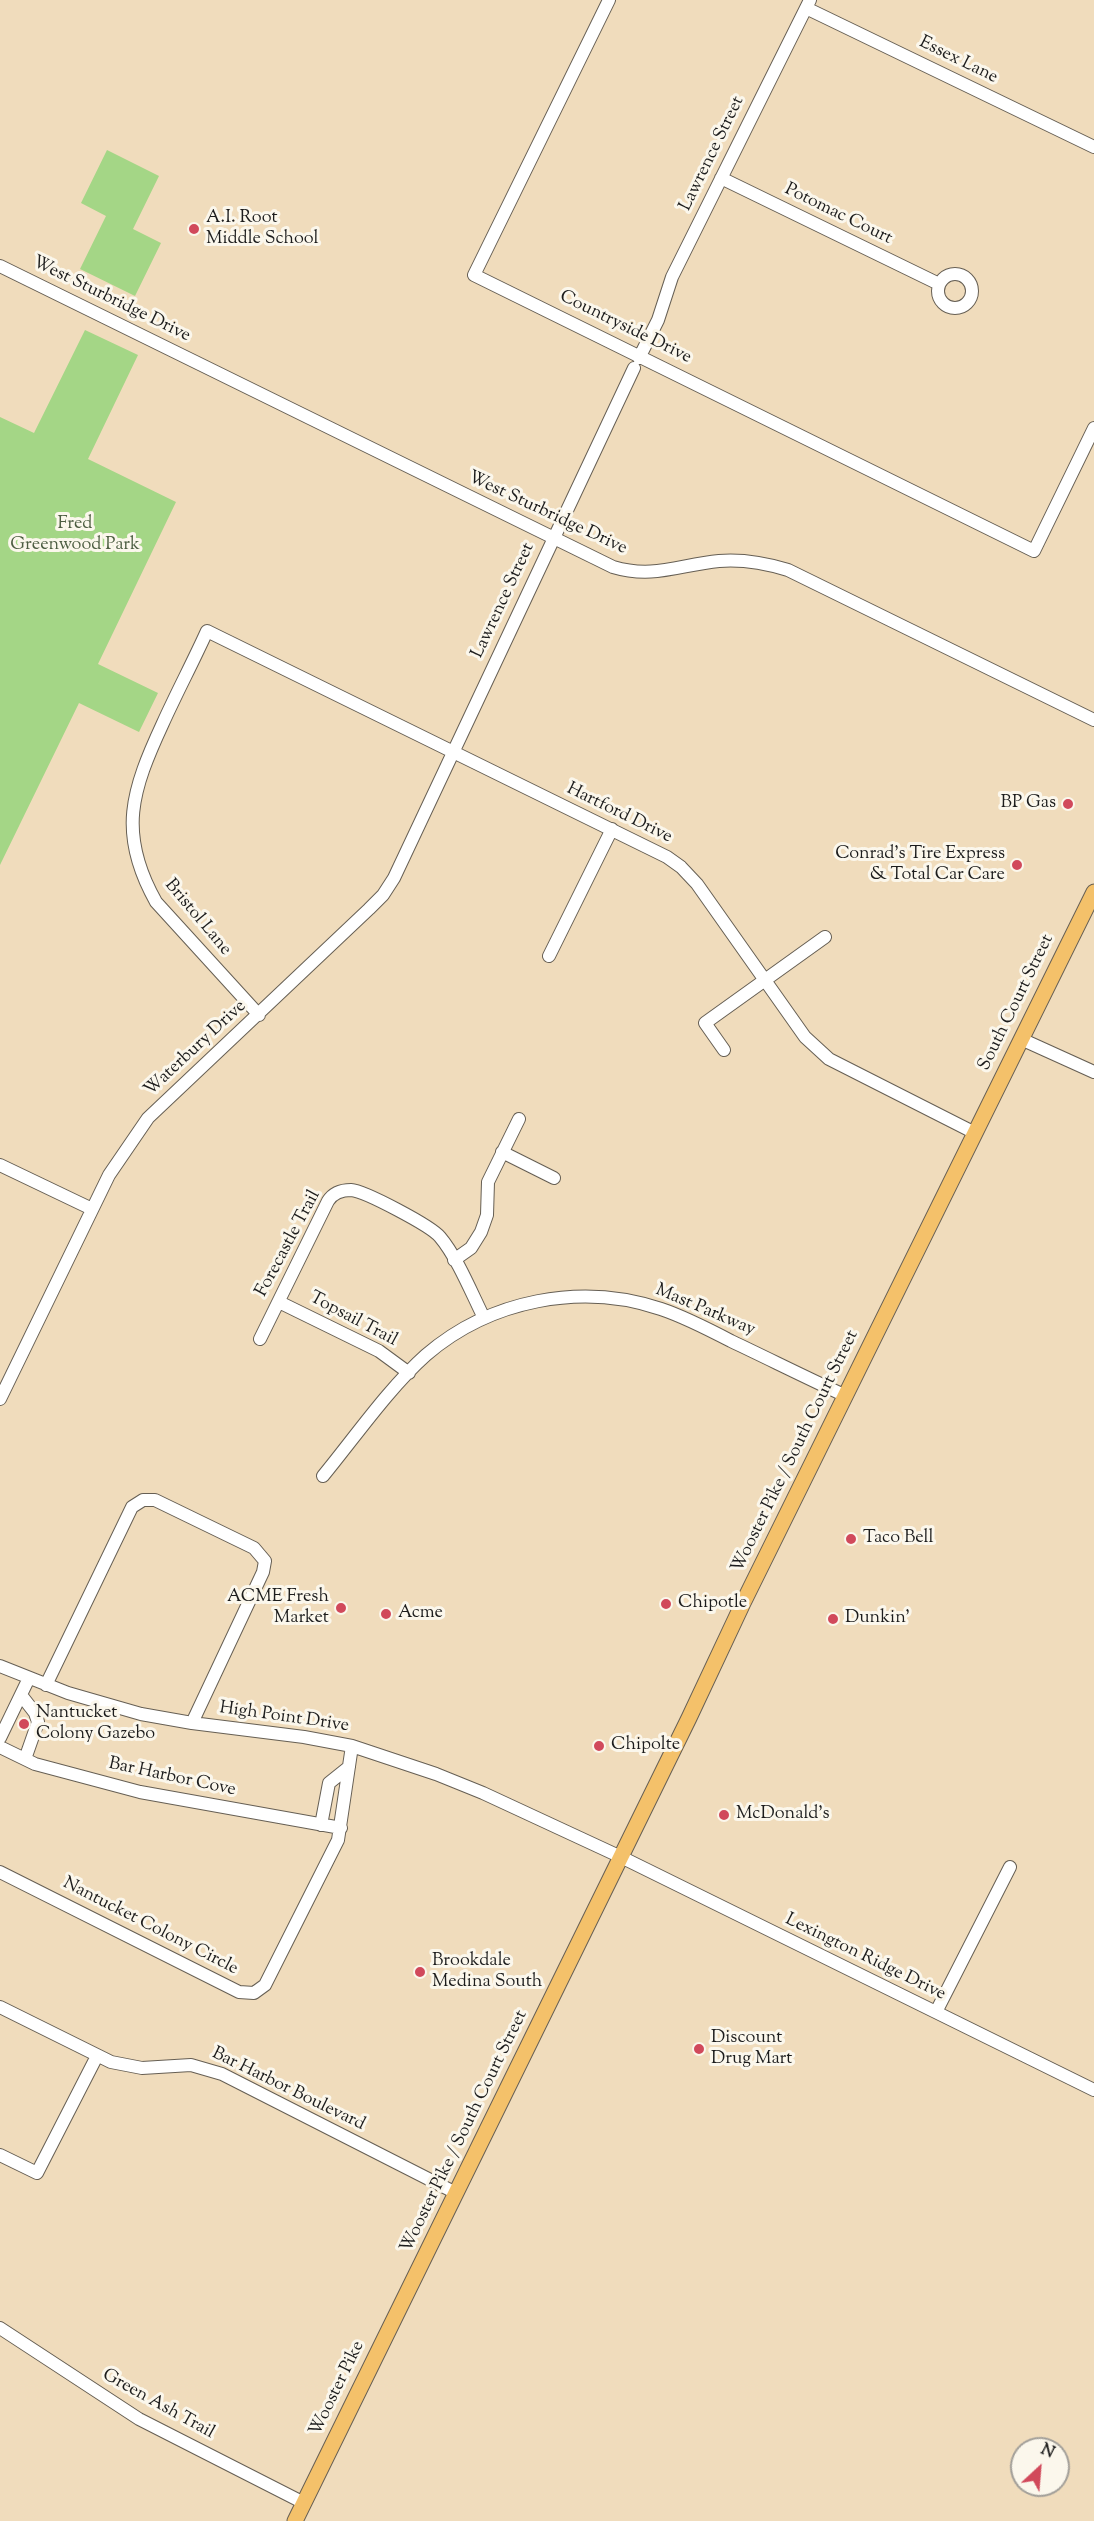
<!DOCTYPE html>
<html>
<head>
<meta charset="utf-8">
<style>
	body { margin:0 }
	#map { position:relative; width:1094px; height:2521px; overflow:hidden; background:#f0dcbc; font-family:"Sorts Mill Goudy",serif }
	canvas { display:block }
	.north { position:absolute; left:1010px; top:2437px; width:60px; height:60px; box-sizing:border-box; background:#fbf7ec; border:2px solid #a29f99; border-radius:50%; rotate:26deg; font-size:16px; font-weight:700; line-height:24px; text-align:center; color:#1c1c1c }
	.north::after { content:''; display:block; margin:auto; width:21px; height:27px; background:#d1495b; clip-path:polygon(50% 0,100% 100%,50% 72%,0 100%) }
</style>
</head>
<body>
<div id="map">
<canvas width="1094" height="2521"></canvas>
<div class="north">N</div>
</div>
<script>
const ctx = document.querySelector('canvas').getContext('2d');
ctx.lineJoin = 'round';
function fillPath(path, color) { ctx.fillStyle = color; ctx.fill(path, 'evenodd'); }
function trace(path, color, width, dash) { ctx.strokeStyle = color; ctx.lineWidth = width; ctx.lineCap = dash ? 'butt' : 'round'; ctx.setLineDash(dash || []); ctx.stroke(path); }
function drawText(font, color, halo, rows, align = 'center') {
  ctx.font = font + ' "Sorts Mill Goudy",serif'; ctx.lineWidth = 6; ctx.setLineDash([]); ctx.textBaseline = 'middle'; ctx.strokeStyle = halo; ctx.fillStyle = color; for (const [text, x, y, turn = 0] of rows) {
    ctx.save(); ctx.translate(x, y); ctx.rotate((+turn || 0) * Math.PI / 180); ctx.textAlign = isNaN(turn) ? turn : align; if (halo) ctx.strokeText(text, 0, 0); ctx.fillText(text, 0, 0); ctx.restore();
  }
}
fillPath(new Path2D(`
	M107,150L159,176L133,229L161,243L135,296L80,269L106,216L81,203Z
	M85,330L138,355L88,459L176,502L98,664L158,693L139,732L79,703L0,865V417L34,433Z`), '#a4d686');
const minor = new Path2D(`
	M609,0L474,275L1034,551L1094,428
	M806,8L1094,147
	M721,178L939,284
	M0,266L613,567C653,579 679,565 719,561C743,559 765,563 788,570L1094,720
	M938 291a17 17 0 1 1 34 0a17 17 0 1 1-34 0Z
	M639,358L658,320L672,277L810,0
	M549,956L612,829
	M259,1015L156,902C117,833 132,790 163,723C177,692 193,662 207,631L667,857L681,867L697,884L805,1037L829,1059L975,1133
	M1021,1039L1094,1072
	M724,1050L705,1023L825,937
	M502,1152L554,1178
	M0,1165L92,1209
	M454,1260L471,1248L481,1232L487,1215L488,1182L519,1119
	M279,1302L379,1351L409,1373
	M260,1339L328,1201C333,1193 341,1190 351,1190C365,1191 431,1226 440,1237C457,1257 472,1294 484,1318
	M0,1399L109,1175L148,1118L369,909L383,895L394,878L634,368
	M323,1476C355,1437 389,1388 426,1355C490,1300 581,1282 661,1309C685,1317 708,1329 731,1341C769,1359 807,1378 846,1396
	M0,1666L68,1693L141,1714L192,1723L304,1737L352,1746L436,1774L483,1793L621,1857L1094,2090
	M46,1685L132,1507L143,1500H155L254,1548L265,1561L263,1572L192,1723
	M21,1695L35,1713L38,1722L25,1759
	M0,1738L29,1678
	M0,1747L35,1764L140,1792L341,1828
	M321,1825L329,1783L349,1767
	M0,1872L239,1992L254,1993L265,1985L338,1840L352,1746
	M0,2007L111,2062L142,2068L191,2065L222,2074L456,2193
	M936,2012L1010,1867
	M0,2155L37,2173L97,2056
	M0,2328L139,2419L304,2503`);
const major = new Path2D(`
	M295,2521L689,1718L743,1603L1094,892`);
trace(minor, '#665f54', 14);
trace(major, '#665f54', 17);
trace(minor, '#fff', 12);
trace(major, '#f4c16a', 15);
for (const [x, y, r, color] of [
	[194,229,6,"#d1495b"],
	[1068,804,6,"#d1495b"],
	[1017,865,6,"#d1495b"],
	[851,1539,6,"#d1495b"],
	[666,1604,6,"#d1495b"],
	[341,1608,6,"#d1495b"],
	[386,1614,6,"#d1495b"],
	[833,1619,6,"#d1495b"],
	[24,1724,6,"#d1495b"],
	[599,1746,6,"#d1495b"],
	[724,1815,6,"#d1495b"],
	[420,1972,6,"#d1495b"],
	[699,2049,6,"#d1495b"]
]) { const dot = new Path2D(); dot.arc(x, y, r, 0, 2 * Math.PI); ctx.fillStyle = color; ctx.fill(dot); trace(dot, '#fbf7ec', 2); }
drawText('18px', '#1c1c1c', '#fbf7ec', [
	["Essex Lane",958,61,26],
	["Lawrence Street",713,154,-64],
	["Potomac Court",838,215,26],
	["West Sturbridge Drive",111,300,26],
	["Countryside Drive",625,328,26],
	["West Sturbridge Drive",547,514,25],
	["Lawrence Street",504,601,-65],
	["Hartford Drive",619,814,26],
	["Bristol Lane",197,918,50],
	["South Court Street",1017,1003,-64],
	["Waterbury Drive",196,1049,-43],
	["Forecastle Trail",289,1244,-62],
	["Mast Parkway",705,1311,23],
	["Topsail Trail",353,1320,28],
	["Wooster Pike / South Court Street",796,1452,-64],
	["High Point Drive",284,1718,8],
	["Bar Harbor Cove",172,1778,12],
	["Nantucket Colony Circle",150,1927,27],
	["Lexington Ridge Drive",865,1958,26],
	["Bar Harbor Boulevard",288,2090,26],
	["Wooster Pike / South Court Street",465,2132,-64],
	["Wooster Pike",338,2389,-64],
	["Green Ash Trail",158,2405,29]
]);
drawText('18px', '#1c1c1c', '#fbf7ec', [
	["A.I. Root",206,219],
	["Middle School",206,240],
	["BP Gas",1056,804,"right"],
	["Conrad's Tire Express",1005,855,"right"],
	["& Total Car Care",1005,876,"right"],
	["Taco Bell",863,1539],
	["ACME Fresh",329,1598,"right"],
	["Market",329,1619,"right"],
	["Chipotle",678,1604],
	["Acme",398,1614],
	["Dunkin'",845,1619],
	["Nantucket",36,1714],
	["Colony Gazebo",36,1735],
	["Chipolte",611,1746],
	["McDonald's",736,1815],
	["Brookdale",432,1962],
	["Medina South",432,1983],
	["Discount",711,2039],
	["Drug Mart",711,2060]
], 'left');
drawText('18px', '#4c5d41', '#fbf7ec', [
	["Fred",75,525],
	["Greenwood Park",75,546]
]);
</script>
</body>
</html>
